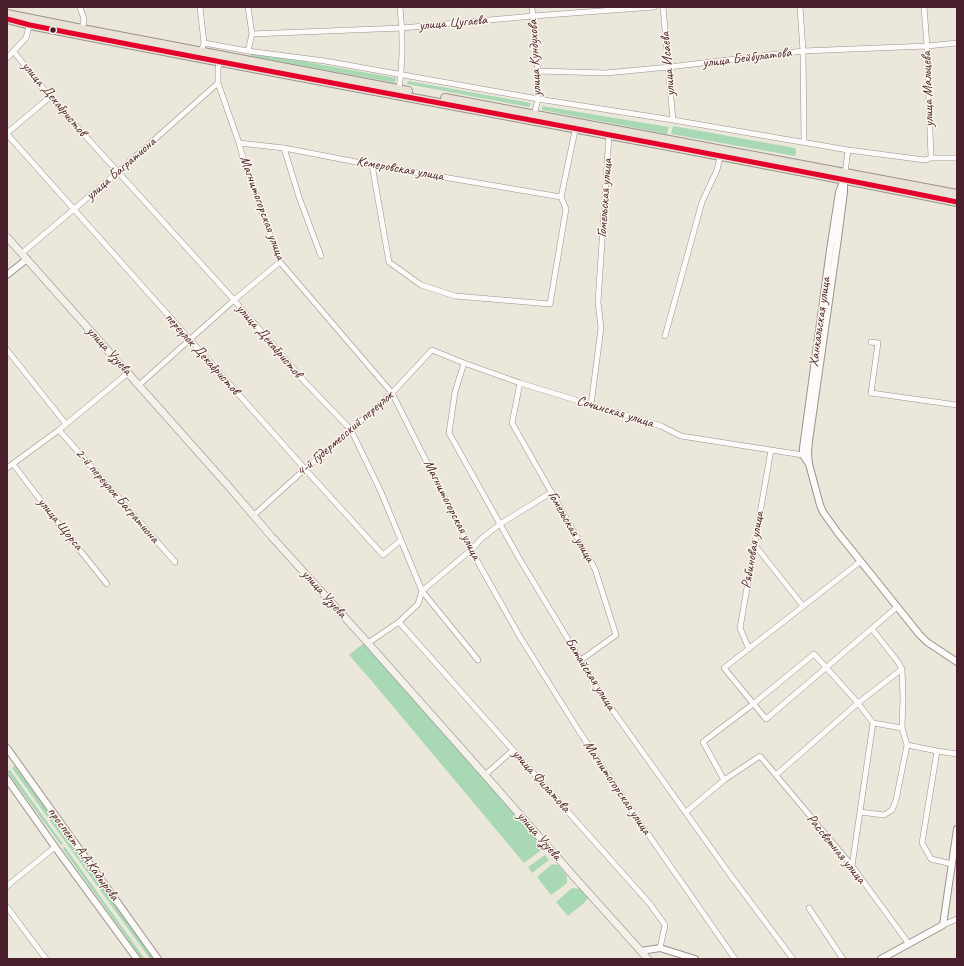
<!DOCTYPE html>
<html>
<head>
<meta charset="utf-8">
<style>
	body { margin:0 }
	#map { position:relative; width:964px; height:966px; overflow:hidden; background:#ebe7da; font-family:Caveat,sans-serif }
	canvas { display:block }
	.frame { position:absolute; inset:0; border:8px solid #4a1f2b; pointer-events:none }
</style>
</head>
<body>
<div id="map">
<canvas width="964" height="966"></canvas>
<div class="frame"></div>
</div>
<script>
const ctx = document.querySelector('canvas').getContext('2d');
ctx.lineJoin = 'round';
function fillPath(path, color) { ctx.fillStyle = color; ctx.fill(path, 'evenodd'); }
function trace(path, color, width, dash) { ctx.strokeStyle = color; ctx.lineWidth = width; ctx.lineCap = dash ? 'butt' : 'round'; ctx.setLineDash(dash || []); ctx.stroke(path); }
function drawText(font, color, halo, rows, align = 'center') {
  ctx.font = font + ' Caveat,sans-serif'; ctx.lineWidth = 3; ctx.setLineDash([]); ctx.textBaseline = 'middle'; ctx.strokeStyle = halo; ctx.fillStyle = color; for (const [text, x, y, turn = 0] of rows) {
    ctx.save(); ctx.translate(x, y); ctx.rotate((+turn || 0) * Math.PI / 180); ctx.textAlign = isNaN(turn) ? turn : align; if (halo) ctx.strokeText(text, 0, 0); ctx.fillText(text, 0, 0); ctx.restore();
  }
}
fillPath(new Path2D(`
	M251,52L396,78L395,83L251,56Z
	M408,81L531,103L529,107L407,84Z
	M542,106L669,127L667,134L542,110Z
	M673,126L795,148L796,152L795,156L671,134Z
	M364,643L540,841L542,849L540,851L524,863L370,679L349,655Z
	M15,766L154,959H150L12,768Z
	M10,770L63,844L61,845L7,772Z
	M65,847L145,959H142L63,849Z
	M545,855L549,860L532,873L528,867Z
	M552,864L558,865L567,876V883L551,895L537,877Z
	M572,888L582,889L589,897L584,903L568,916L556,902Z`), '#a8d9b4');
const minor = new Path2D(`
	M80,7L84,19L82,31
	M248,7L252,34L248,51
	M663,7L673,120
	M800,7L803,51L804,142
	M252,34L402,28L533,16L654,7
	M204,43L248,51L325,61L538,99L673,120L848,150L925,160L931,158L927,46L924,7
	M14,52L50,97L234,300L305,382L351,430L381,492L422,591L478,660
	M199,52H201L204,43L200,7
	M7,58L26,38L30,23
	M222,61L220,62L218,68V83L239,143L243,158L280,262L392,393L471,550L520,637L579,731L632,811L735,959
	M538,71L606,73L669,67L803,51L927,46L957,43
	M397,90H399C403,62 403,34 400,7
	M532,115H534L538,99V71L532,7
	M7,133L50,97
	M7,134L305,469L383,555L401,540
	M239,143L284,148L372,165L561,197
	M284,148L299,197L321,256
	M931,158H957
	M372,165L389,262L421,285L455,296L550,304L566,209L561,197L576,126
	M845,173L848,150
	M22,253L118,172L218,83
	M665,336L702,202L717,170L720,157L723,156
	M871,342L878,343L871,393L957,405
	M7,350L66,424
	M464,363L455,392L449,433L519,558L601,694L731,876L793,959
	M520,383L512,423L595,569L616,635L581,660
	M139,385L234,300L280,262
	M591,405L601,328L598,302L609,135
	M59,430L175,562
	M13,464L54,518L107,584
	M7,468L59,430L128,373
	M254,515L305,469L351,430L392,393L432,350L464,363L520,383L661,426L681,436L803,455
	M754,544L803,606
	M861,561L724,668L766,719L897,607
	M399,622L650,904L665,925L660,948
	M368,643L399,622L418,604L422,591L471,550L482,538L500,524L552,492
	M749,649L740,628L771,450
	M907,745L937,751L957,754
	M937,751L922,843L931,859L952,864
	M485,775L513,750
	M776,775L858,703L902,669
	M724,780L703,742L753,704L814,654L858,703L873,723L902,728
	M686,812L724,780L760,756L852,866L909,944
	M860,812L884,815L892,810L896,800L907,745L902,728L903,697L902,669L898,662L872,629
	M852,866L873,723
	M7,886L55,847
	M7,907L46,959
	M809,908L843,959
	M943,925L957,919`);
const tertiary = new Path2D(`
	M7,275L27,259
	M809,464L803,455V448L830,250L839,192L844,180V192L838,238L809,441L808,453L809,464L820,505L823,512L838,533L919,634L927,642L957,662
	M7,748L158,959
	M7,779L55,847L137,959
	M641,951L660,948L695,959
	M881,959L943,925L957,829`);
const secondary = new Path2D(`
	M7,237L230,488L271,536L368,643L485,775L577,880L648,959`);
const primary = new Path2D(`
	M7,14L82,29L408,91
	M7,19L30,25C338,86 649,140 957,202
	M445,98L957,194`);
trace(minor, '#9a918c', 6);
trace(tertiary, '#9a918c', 8);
trace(secondary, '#9a918c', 8);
trace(primary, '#9a918c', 10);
trace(minor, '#fcfbf9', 5);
trace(tertiary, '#fcfbf9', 6);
trace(secondary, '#f4f1eb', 7);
trace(primary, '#e8e2d6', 8);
trace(new Path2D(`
	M7,19L30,25C338,86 649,140 957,202`), '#e4002b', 5);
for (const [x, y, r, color] of [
	[53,30,3.5,"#4a1f2b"]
]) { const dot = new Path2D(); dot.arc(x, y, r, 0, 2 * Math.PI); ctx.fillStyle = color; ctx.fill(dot); trace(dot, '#fbf7ec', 1.5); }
drawText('14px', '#4a1f2b', '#fbf7ec', [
	["улица Цугаева",453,23,-5],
	["улица Кундухова",535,58,-93],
	["улица Бейбулатова",747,58,-7],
	["улица Исаева",668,64,-95],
	["улица Мальцева",928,89,-92],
	["улица Декабристов",54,99,50],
	["улица Багратиона",121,169,-41],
	["Кемеровская улица",400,169,10],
	["Гомельская улица",605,198,-86],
	["Магнитогорская улица",262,208,70],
	["Ханкальская улица",820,322,-82],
	["улица Декабристов",269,341,49],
	["улица Узуева",109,351,48],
	["переулок Декабристов",202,354,48],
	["Сочинская улица",615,412,17],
	["4-й Гудермесский переулок",345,434,-41],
	["2-й переулок Багратиона",117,496,49],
	["Магнитогорская улица",452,510,63],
	["улица Щорса",60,524,51],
	["Гомельская улица",571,527,60],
	["Рябиновая улица",753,550,-80],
	["улица Узуева",324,594,48],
	["Батайская улица",590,674,58],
	["улица Филатова",541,781,48],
	["Магнитогорская улица",617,788,56],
	["улица Узуева",539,836,49],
	["Рассветная улица",836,849,51],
	["проспект А.А.Кадырова",83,854,54]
]);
</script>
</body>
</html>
